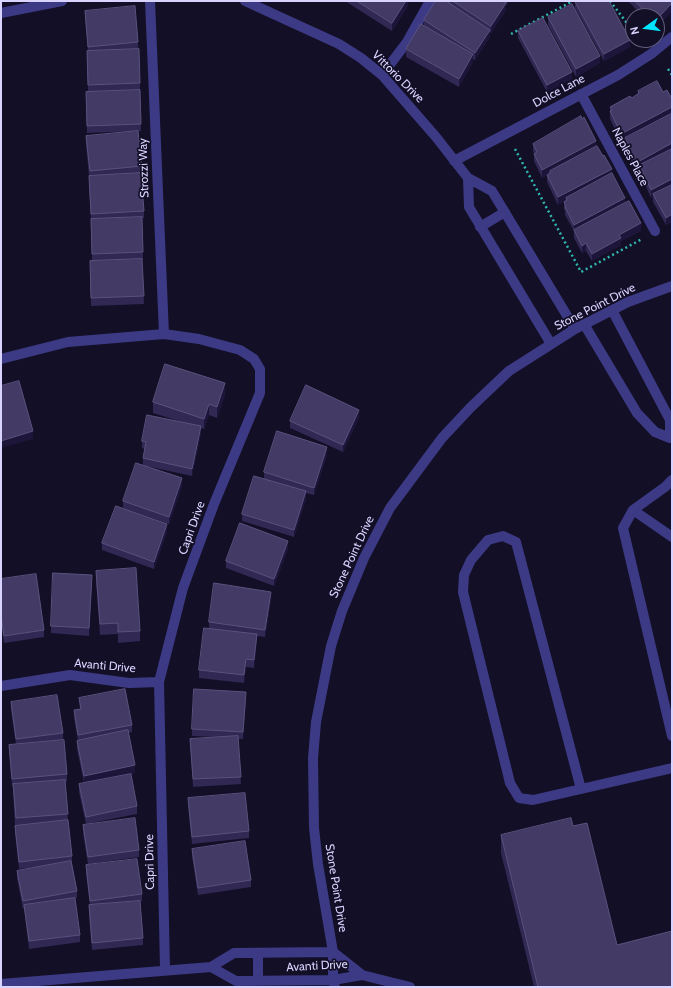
<!DOCTYPE html>
<html>
<head>
<meta charset="utf-8">
<style>
	body { margin:0 }
	#map { position:relative; width:673px; height:988px; overflow:hidden; background:#130f26; font-family:Cabin,sans-serif }
	canvas { display:block }
	.frame { position:absolute; inset:0; border:2px solid #d9d4ff; pointer-events:none }
	.north { position:absolute; left:625px; top:8px; width:40px; height:40px; box-sizing:border-box; background:#130f26; border:1px solid #625e7d; border-radius:50%; rotate:256deg; font-size:11px; font-weight:700; line-height:16px; text-align:center; color:#d9d4ff }
	.north::after { content:''; display:block; margin:auto; width:14px; height:18px; background:#00e5ff; clip-path:polygon(50% 0,100% 100%,50% 72%,0 100%) }
</style>
</head>
<body>
<div id="map">
<canvas width="673" height="988"></canvas>
<div class="frame"></div>
<div class="north">N</div>
</div>
<script>
const ctx = document.querySelector('canvas').getContext('2d');
ctx.lineJoin = 'round';
function trace(path, color, width, dash) { ctx.strokeStyle = color; ctx.lineWidth = width; ctx.lineCap = dash ? 'butt' : 'round'; ctx.setLineDash(dash || []); ctx.stroke(path); }
function fillPath(path, color) { ctx.fillStyle = color; ctx.fill(path, 'evenodd'); }
function drawText(font, color, halo, rows, align = 'center') {
  ctx.font = font + ' Cabin,sans-serif'; ctx.lineWidth = 3.5; ctx.setLineDash([]); ctx.textBaseline = 'middle'; ctx.strokeStyle = halo; ctx.fillStyle = color; for (const [text, x, y, turn = 0] of rows) {
    ctx.save(); ctx.translate(x, y); ctx.rotate((+turn || 0) * Math.PI / 180); ctx.textAlign = isNaN(turn) ? turn : align; if (halo) ctx.strokeText(text, 0, 0); ctx.fillText(text, 0, 0); ctx.restore();
  }
}
trace(new Path2D(`
	M610,1L633,31
	M511,34L573,1
	M668,69L672,75
	M515,149L581,272L642,239`), '#2fb8b0', 2.5, [2, 3]);
trace(new Path2D(`
	M150,1L164,334
	M245,1L339,44L361,58L382,75L436,137L468,178L492,191L575,329
	M1,13L62,1
	M382,75L407,42L430,1
	M581,94L655,231
	M454,161L618,75L651,54L672,37
	M468,178L469,207L551,344
	M480,227L505,212
	M584,324L637,413L655,432L670,438V420L612,310
	M1,359L68,342L164,334L199,339L240,350L254,359L260,369V393L214,504L183,588L159,682L165,970
	M672,480L665,487L633,510L623,528L672,736
	M633,510L672,537
	M1,686L70,675L129,683L159,682
	M581,789L516,542L503,536L488,540L471,560L464,575L463,592L510,783L519,798L533,800L672,768
	M211,967L236,981L333,980L362,975L410,987
	M258,981V953
	M1,984L211,967L234,953L333,952L362,975
	M335,987L333,980V952L318,864L314,828L313,758L316,722L331,646L342,611L364,558L390,508L442,438L471,407L509,371L575,329L628,302L672,286`), '#3d3a85', 10);
fillPath(new Path2D(`
	M345,1H408V6L392,31Z
	M436,1H509L507,5L506,4V10L491,33L490,32V37L475,60L473,59V62L459,87L406,57V49L424,27V20Z
	M575,1L630,47L604,61L575,8Z
	M628,1H672V11L657,26V16H643Z
	M85,11L138,42L140,83V90L141,131H138L142,166V173H141L144,211V218H142L143,260H142L144,304L91,306L90,269L92,261L91,222L89,184V176L86,144V136L138,131L87,133L86,92H88L87,58V51H88L85,18Z
	M548,17L600,63L576,77L548,25Z
	M518,31L572,79L547,92L518,38Z
	M638,91L663,92L672,99V222L666,225L653,202V197L651,198L640,173V168L636,170L628,157V152L625,145V140L621,142L610,119V107L632,98L638,94Z
	M533,144L596,146L612,173L625,203L641,231L621,241V245L592,261L586,251L582,253L574,238V231L565,215V211L564,209V202L566,200L558,205L547,182V175L542,178L534,161V154L533,151Z
	M225,394L217,418L209,415L204,429L201,428V433L192,476L146,466L182,486L169,524L123,508V501L143,465V458L145,449L142,448V441L182,422L153,413V402Z
	M359,417L343,452L290,428V421Z
	M327,455L314,495L306,493V499L294,537L242,521V514L264,479V472Z
	M167,532L154,569L102,550V543Z
	M288,549L274,586L226,568V561Z
	M96,571L140,631V641L118,643V634L100,635L96,581Z
	M1,579L44,630V637L4,643L1,623Z
	M92,583L89,636L51,633V626Z
	M271,599L265,637L257,636L254,668L246,667L244,683L199,678V670L209,629V622Z
	M79,698L132,725V732L128,733L135,773L84,783L77,749V741H78L74,717V710L80,709Z
	M246,699L243,739H238L241,784L193,787L190,739L217,737L192,736V729Z
	M11,702L63,733V740L56,741L67,774V781L65,782L68,821L72,856V863L77,891V898H75L80,935V942L29,949L24,908L23,909L17,878V871L37,867L19,869L15,833V826L13,786H12L9,752V745L16,744L11,709Z
	M79,784L137,806V814L86,824L79,792Z
	M188,798L249,831V838L192,844L188,806Z
	M83,825L139,850V857L88,864L83,833Z
	M573,826L617,945L672,987H534L501,853V835Z
	M192,849L251,880V887L198,895L192,856Z
	M86,865L142,894V901L140,902L143,938V945L92,950L89,913V905H90L86,873Z`), '#312854');
fillPath(new Path2D(`
	M406,1H408V6L392,31V23Z
	M507,1H509L507,5Z
	M506,3V10L491,33V26Z
	M672,3V11L657,26V19Z
	M490,30V37L475,60V53Z
	M630,40V47L604,61V54Z
	M473,54V62L459,87V79Z
	M600,56V63L576,77V69Z
	M572,72V79L547,92V85Z
	M672,107V115L626,139L625,138V140L621,142V134Z
	M596,141V148L550,171V174L542,178V170Z
	M672,143V151L640,165V168L636,170V163Z
	M612,169V176L566,198V200L558,205V197Z
	M672,179V187L653,194V197L651,198V190Z
	M625,198V205L574,232V225Z
	M672,214V222L666,225V218Z
	M641,223V231L621,241V245L592,261V254L619,235Z
	M586,243V251L582,253V246Z
	M225,383V394L217,418V407Z
	M209,404V415L204,429V419Z
	M359,410V417L343,452V445Z
	M201,426V433L192,476V469Z
	M33,431V439L1,448V441Z
	M327,447V455L314,495V488Z
	M182,478V486L169,524V517Z
	M306,491V499L294,537V530Z
	M167,524V532L154,569V562Z
	M288,541V549L274,586V579Z
	M92,575V583L89,636V628Z
	M271,592V599L265,637V630Z
	M257,634V641L254,668V660Z
	M246,659V667L244,683V675Z
	M246,692V699L243,739V732Z
	M135,765V773L84,783V776Z`), '#1d163a');
const building = new Path2D(`
	M357,1H406L392,23Z
	M436,1H446L490,30L475,53L424,20Z
	M453,1H503L506,3L491,26Z
	M575,1H609L630,40L604,54Z
	M635,1H672V3L657,19V16H651Z
	M572,4L600,56L576,69L548,17Z
	M135,6L138,42L88,47L85,11Z
	M543,18L572,72L547,85L518,31Z
	M421,24L473,54L459,79L406,49Z
	M139,49L140,83L88,85L87,51Z
	M657,81L663,92L667,90L672,99V107L621,134L610,111L612,110L610,107L630,96L632,98L639,93L638,91Z
	M140,90L141,124L87,126L86,92Z
	M671,114L672,115V143L636,163L628,149L630,148L625,138Z
	M581,116L582,119L584,117L596,141L542,170L534,154L537,152L533,144Z
	M138,131L142,166L90,171L86,136Z
	M597,146L603,156L604,155L612,169L558,197L547,175L550,173V171Z
	M672,149V179L651,190L640,165Z
	M141,173L144,211L91,214L89,176Z
	M612,173L625,198L574,225L565,207H566L564,202L567,200L566,198Z
	M672,185V214L666,218L653,194Z
	M629,201L641,223L619,235L621,238L592,254L586,243L582,246L574,230Z
	M142,217L143,252L92,254L91,219Z
	M142,259L144,296L91,298L90,261Z
	M165,364L225,383L217,407L209,404L204,419L153,402Z
	M19,381L33,431L1,441V386Z
	M306,385L359,410L343,445L290,421Z
	M147,415L201,426L192,469L143,458L146,442L142,441Z
	M277,431L327,447L314,488L264,472Z
	M136,463L182,478L169,517L123,501Z
	M254,476L306,491L294,530L242,514Z
	M116,506L167,524L154,562L102,543Z
	M240,523L288,541L274,579L226,561Z
	M136,568L140,631L118,632V623L100,624L96,571Z
	M53,573L92,575L89,628L51,626Z
	M36,574L44,630L4,636L1,615V579Z
	M214,583L271,592L265,630L209,622Z
	M204,628L257,634L254,660L246,659L244,675L199,670Z
	M125,689L132,725L78,735L74,710L81,709L79,698Z
	M194,689L246,692L243,732L192,729Z
	M57,695L63,733L16,739L11,702Z
	M128,730L135,765L84,776L77,741Z
	M238,736L241,777L193,779L190,739Z
	M64,740L67,774L12,779L9,745Z
	M131,774L137,806L86,817L79,784Z
	M65,780L68,814L16,818L13,784Z
	M245,793L249,831L192,837L188,798Z
	M135,818L139,850L88,857L83,825Z
	M571,818L573,826L587,823L617,945L672,931V987H538L501,835Z
	M68,820L72,856L19,862L15,826Z
	M245,841L251,880L198,888L192,849Z
	M137,859L142,894L90,901L86,865Z
	M71,861L77,891L23,901L17,871Z
	M75,898L80,935L29,941L24,905Z
	M140,901L143,938L92,943L89,905Z`);
fillPath(building, '#433a66');
trace(building, '#5a527e', 1);
drawText('12px', '#d9d4ff', '#130f26', [
	["Vittorio Drive",398,77,45],
	["Dolce Lane",559,91,-28],
	["Naples Place",630,157,62],
	["Strozzi Way",144,168,-92],
	["Stone Point Drive",595,307,-27],
	["Capri Drive",192,528,-70],
	["Stone Point Drive",352,557,-65],
	["Avanti Drive",105,666,5],
	["Capri Drive",150,862,-91],
	["Stone Point Drive",336,888,81],
	["Avanti Drive",317,966,-3]
]);
</script>
</body>
</html>
